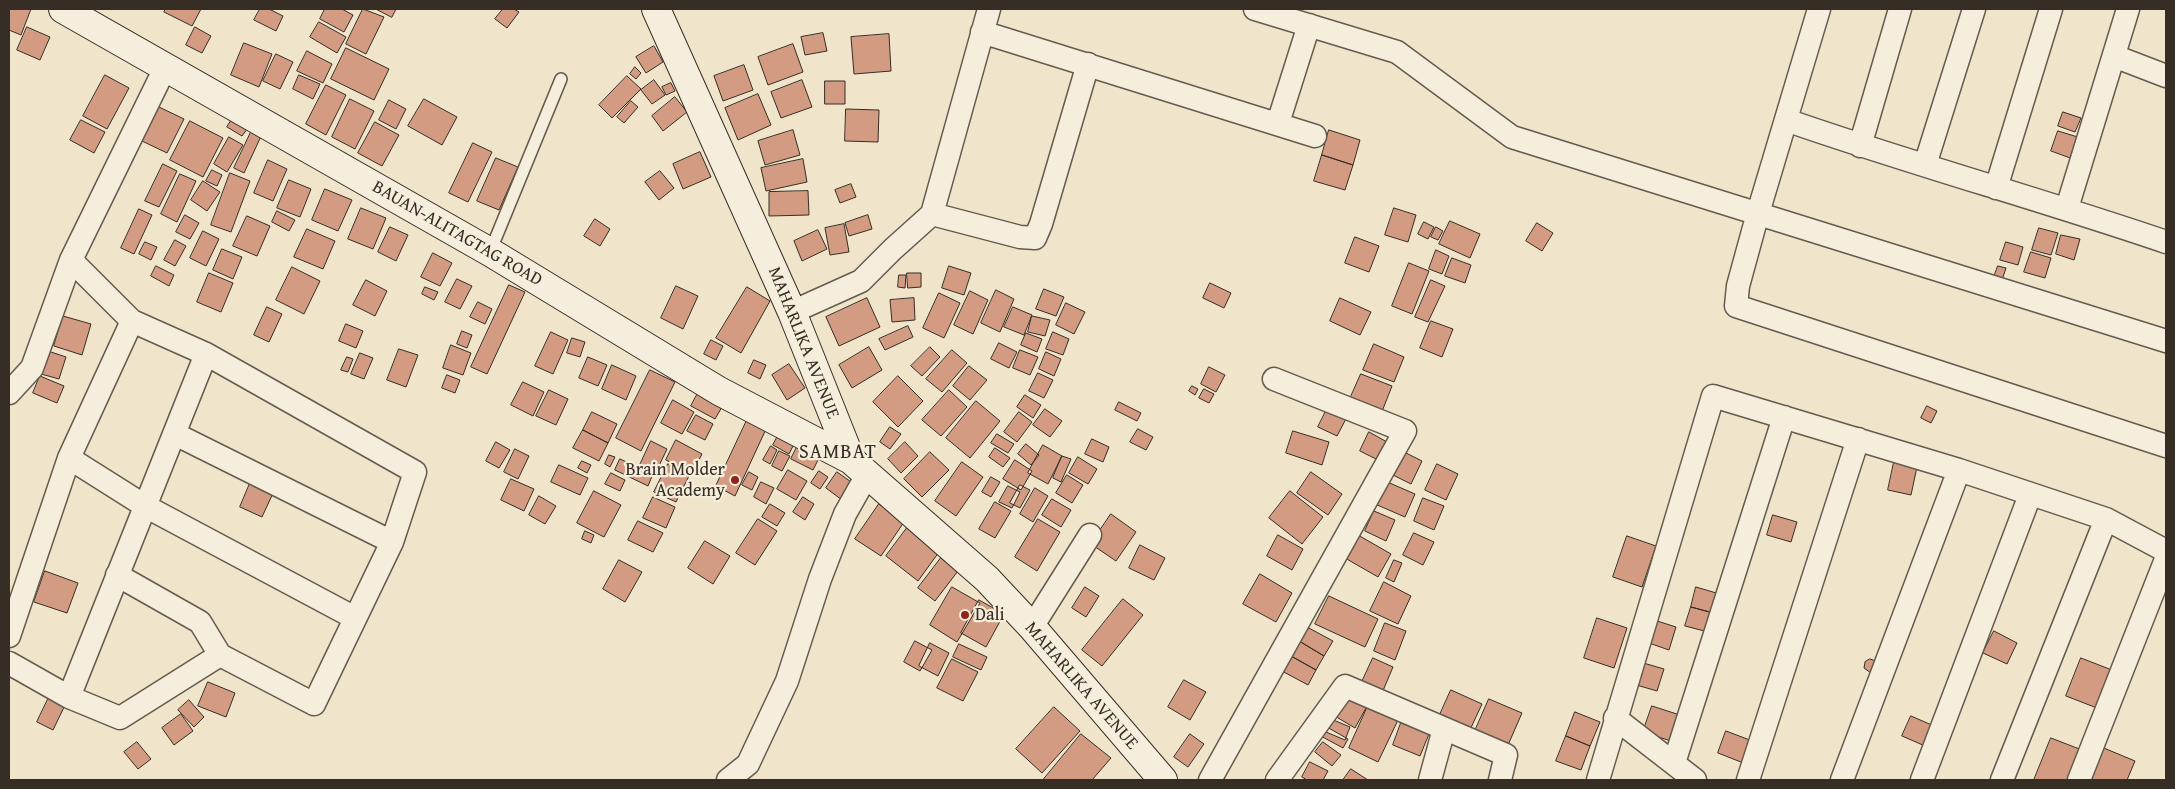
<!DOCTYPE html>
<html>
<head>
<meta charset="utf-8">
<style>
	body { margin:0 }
	#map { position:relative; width:2175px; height:789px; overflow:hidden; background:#f0e5ca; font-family:"Gentium Book Plus",serif }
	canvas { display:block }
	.frame { position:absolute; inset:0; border:10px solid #362d24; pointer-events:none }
</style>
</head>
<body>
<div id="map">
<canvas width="2175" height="789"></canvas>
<div class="frame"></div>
</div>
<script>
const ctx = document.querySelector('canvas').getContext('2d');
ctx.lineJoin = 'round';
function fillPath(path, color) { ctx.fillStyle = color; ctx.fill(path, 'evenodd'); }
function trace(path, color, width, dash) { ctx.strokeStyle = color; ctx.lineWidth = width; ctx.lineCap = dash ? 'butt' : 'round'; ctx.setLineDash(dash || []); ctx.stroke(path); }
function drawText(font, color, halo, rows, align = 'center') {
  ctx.font = font + ' "Gentium Book Plus",serif'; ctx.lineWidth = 4.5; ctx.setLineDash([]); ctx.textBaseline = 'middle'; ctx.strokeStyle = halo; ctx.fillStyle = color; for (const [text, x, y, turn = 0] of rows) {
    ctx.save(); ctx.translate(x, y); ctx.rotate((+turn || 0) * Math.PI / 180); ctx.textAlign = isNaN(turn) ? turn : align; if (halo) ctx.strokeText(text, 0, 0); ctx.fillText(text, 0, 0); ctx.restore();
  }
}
const building = new Path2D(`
	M9,9H31L21,35L9,30Z
	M166,9H201L192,26L164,12Z
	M260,9H269L283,16L276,31L254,20Z
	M325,9H342L353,15L344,32L320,19Z
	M363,9L384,17L366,54L346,44Z
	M376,9H396L392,17Z
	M503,9H514L519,12L507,28L495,19Z
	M319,22L346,37L337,53L310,37Z
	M27,27L50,37L40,60L17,50Z
	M195,27L211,36L202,53L186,45Z
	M823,33L827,51L805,55L801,37Z
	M889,34L891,71L854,74L851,37Z
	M244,43L272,54L259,87L231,75Z
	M793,44L803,72L768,85L758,57Z
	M654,46L663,62L646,73L636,57Z
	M346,48L389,69L374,100L331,79Z
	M307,51L332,64L323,83L297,71Z
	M276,54L293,62L280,89L263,81Z
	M744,65L753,90L723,101L714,76Z
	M635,67L641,73L636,79L630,74Z
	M105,75L129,88L107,129L83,116Z
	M299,75L320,84L313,99L293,89Z
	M627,76L641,89L612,118L599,105Z
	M654,80L665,95L652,104L641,90Z
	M802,80L812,107L781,118L771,92Z
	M825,81H845V104H825Z
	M671,83L675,91L666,95L662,87Z
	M326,85L346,95L326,135L306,124Z
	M758,94L771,125L738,140L725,108Z
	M675,97L687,112L663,131L652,116Z
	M350,99L374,111L355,149L332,137Z
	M424,99L457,117L442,145L408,126Z
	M389,100L406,109L396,129L379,120Z
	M631,101L638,107L624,123L617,117Z
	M159,107L184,119L167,153L142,141Z
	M846,109L879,110L878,142L845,141Z
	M2063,112L2081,118L2075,132L2058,126Z
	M233,118L248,128L242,136L227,127Z
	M81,120L105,132L94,153L70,140Z
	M190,121L223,138L203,177L170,160Z
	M375,122L399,135L382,166L358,153Z
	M252,130L262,134L244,173L234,168Z
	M793,130L800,155L765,165L758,141Z
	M1329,130L1360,140L1353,165L1322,155Z
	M2058,131L2081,138L2073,159L2051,151Z
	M229,137L243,145L227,172L214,164Z
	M473,143L492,152L468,202L449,193Z
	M700,152L711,177L683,189L673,164Z
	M1322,155L1353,165L1345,190L1314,181Z
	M496,158L518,167L499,210L477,201Z
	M803,159L807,182L766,191L761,168Z
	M268,160L287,169L273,201L254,193Z
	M163,164L177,171L159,207L145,201Z
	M212,170L222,175L217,186L206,181Z
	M660,171L674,188L659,200L645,182Z
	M230,173L250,181L231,232L211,225Z
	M180,174L196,181L177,222L161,214Z
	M289,180L311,189L300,217L277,208Z
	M203,181L220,192L207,211L191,200Z
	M851,184L856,197L840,203L835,190Z
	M325,189L352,200L338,231L312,220Z
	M808,191L809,215L769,216V192Z
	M361,208L386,218L373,249L348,239Z
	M1394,208L1416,215L1408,242L1385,235Z
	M139,209L152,215L134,254L121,248Z
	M277,211L295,220L289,231L272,222Z
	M185,215L199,223L190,239L176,232Z
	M868,215L872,229L849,236L845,223Z
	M247,216L270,226L257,256L233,246Z
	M595,219L610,229L600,246L584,236Z
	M1450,221L1480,234L1470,258L1439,244Z
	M1424,222L1434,227L1428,239L1418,234Z
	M1537,223L1553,233L1542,251L1526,241Z
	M844,224L849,252L830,255L825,228Z
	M390,227L408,235L396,261L378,252Z
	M1436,227L1443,231L1438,240L1431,237Z
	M2039,228L2058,233L2051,255L2032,250Z
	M307,229L335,241L323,269L294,257Z
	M818,230L827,249L802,261L794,241Z
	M203,231L219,239L206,266L190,258Z
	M2061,235L2080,239L2074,260L2056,254Z
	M1355,237L1379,246L1369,272L1345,263Z
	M175,240L186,246L175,266L164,260Z
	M145,242L157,247L151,260L139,254Z
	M2006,242L2023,247L2018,265L2000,260Z
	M222,249L242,257L233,279L213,270Z
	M1436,250L1449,256L1442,274L1429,269Z
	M2031,252L2051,258L2045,278L2024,272Z
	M433,253L452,263L440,286L421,277Z
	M1452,258L1471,265L1465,283L1445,276Z
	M1409,263L1429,271L1412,314L1392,306Z
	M156,266L174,275L169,286L151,276Z
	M949,266L971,273L964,295L942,288Z
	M1998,266L2006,268L2002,280L1994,277Z
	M292,267L320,281L304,314L276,300Z
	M209,273L233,283L221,312L197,302Z
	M907,273H921V287L908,288Z
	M899,275H906L905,288L898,287Z
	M457,279L472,286L460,309L445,302Z
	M366,280L387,291L375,316L353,305Z
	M1431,280L1445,286L1428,322L1415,317Z
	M1210,283L1231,293L1224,308L1203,298Z
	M509,285L525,292L487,374L471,367Z
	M676,286L698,296L683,329L661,318Z
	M425,287L438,292L434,300L422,294Z
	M747,287L770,301L741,353L716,338Z
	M1044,289L1064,297L1056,316L1036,309Z
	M996,290L1014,299L1000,332L981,323Z
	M970,291L988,300L973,334L954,325Z
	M939,293L960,303L944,338L923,328Z
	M867,298L880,327L839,346L826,317Z
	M914,298L915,320L892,322L890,300Z
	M1340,298L1371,312L1360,335L1330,321Z
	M478,302L492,309L485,324L470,317Z
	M1066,303L1085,312L1074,334L1056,325Z
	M267,307L282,314L269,342L254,335Z
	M1013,307L1032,315L1024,335L1004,327Z
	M63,316L91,324L82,355L54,346Z
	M1032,316L1050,320L1045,336L1028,332Z
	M1431,321L1453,329L1442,357L1420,348Z
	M346,324L363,331L356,348L339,341Z
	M908,326L913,337L885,350L879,339Z
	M462,331L472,335L467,348L457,344Z
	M551,332L568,340L553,374L535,366Z
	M1053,332L1069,339L1063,355L1046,349Z
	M1026,333L1042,339L1037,352L1021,345Z
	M572,338L585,342L580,357L567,353Z
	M711,340L723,346L716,360L704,354Z
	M999,343L1017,352L1009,368L991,359Z
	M1374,344L1404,357L1394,382L1363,370Z
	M451,345L471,353L463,375L443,368Z
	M869,347L882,370L852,388L839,365Z
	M930,347L940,357L922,376L911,366Z
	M399,349L418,355L406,387L387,380Z
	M952,350L967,363L942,392L926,379Z
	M1020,350L1038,357L1030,375L1013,368Z
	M48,351L66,357L59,379L41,374Z
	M1046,352L1061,359L1054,376L1039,369Z
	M360,353L373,358L364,379L351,374Z
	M347,357L353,359L348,372L341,370Z
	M588,357L607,365L598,386L579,378Z
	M754,360L766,365L760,379L748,373Z
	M789,364L805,388L787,400L772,375Z
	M612,365L636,376L626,400L602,389Z
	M969,366L987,380L970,400L953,386Z
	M1209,367L1225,375L1216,392L1201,384Z
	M650,370L675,382L641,451L616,438Z
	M1038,373L1053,380L1044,398L1029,391Z
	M1361,374L1392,386L1381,414L1349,401Z
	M447,375L460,380L455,393L442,388Z
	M40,376L64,386L57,403L33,393Z
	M898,376L923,401L898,427L873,402Z
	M523,382L544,392L533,416L511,405Z
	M1192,386L1198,389L1195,395L1189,391Z
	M1204,389L1214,394L1209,403L1199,398Z
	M549,390L568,399L556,425L536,416Z
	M949,390L967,407L941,436L922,420Z
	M698,393L722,407L715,419L691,406Z
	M1025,395L1041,405L1033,418L1017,407Z
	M673,400L694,412L682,434L661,423Z
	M976,401L1000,421L970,458L946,438Z
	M1119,402L1141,413L1137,421L1115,410Z
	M1329,405L1348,415L1337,436L1318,427Z
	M1927,406L1937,411L1931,423L1921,418Z
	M1045,409L1062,421L1050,437L1033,425Z
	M592,412L617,424L608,443L583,430Z
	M1019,412L1032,422L1017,442L1004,432Z
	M696,415L713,424L705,440L687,431Z
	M748,418L767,427L735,496L716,486Z
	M890,427L901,434L890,449L880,442Z
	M1138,429L1153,437L1146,450L1130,442Z
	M583,430L608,443L599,461L573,448Z
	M1293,431L1329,442L1322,465L1286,453Z
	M1369,432L1387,442L1378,460L1360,451Z
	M779,434L795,442L789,454L773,445Z
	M997,434L1014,444L1008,453L991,443Z
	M1092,439L1109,447L1103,462L1085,454Z
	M676,440L702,454L692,473L666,460Z
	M651,441L667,449L656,472L640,465Z
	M496,442L510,450L499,468L486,461Z
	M905,442L918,456L901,473L888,459Z
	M1026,444L1039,455L1031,465L1018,454Z
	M1043,445L1062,456L1048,484L1028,473Z
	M771,446L777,450L770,464L763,460Z
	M797,447L819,458L813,470L791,459Z
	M995,448L1010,458L1003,467L989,457Z
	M515,449L529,456L518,479L504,472Z
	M779,451L790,456L782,471L772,466Z
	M930,452L949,470L922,497L904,479Z
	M1404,452L1422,461L1411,484L1393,475Z
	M609,455L615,457L610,467L605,464Z
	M1062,456L1071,459L1061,482L1053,478Z
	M1078,457L1097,469L1088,484L1069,473Z
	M620,459L653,474L648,486L615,470Z
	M1015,460L1032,471L1021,490L1003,479Z
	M582,461L591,465L587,473L578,468Z
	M962,462L983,477L956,516L935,501Z
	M1894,462L1917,467L1911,495L1888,490Z
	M668,464L690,474L676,502L654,492Z
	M1437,464L1458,474L1446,500L1425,490Z
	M559,465L588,478L580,495L551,482Z
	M788,470L807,481L796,500L777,489Z
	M819,471L828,477L820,489L811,483Z
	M749,472L758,477L752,490L742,485Z
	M837,472L854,484L842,500L826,488Z
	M1311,472L1342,494L1328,515L1297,493Z
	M611,473L625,480L620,491L605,484Z
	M1067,475L1083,485L1072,503L1056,493Z
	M991,477L1000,482L991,497L982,492Z
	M511,479L534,489L524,511L501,500Z
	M251,481L274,491L262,517L240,507Z
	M1385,481L1415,494L1405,517L1375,504Z
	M761,482L774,488L766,504L754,497Z
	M1020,485L1030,490L1020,508L1010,503Z
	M1008,486L1020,492L1012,508L999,502Z
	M1035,488L1048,496L1033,522L1020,514Z
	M594,491L621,505L604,537L577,523Z
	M1290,491L1323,517L1302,544L1269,518Z
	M539,496L556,506L545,524L529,515Z
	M653,497L675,507L666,528L643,518Z
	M803,497L814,504L805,520L793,512Z
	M1423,498L1444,506L1434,530L1414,521Z
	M1052,499L1071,510L1061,527L1042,515Z
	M995,502L1011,511L995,538L979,529Z
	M770,504L785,513L777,526L762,517Z
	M879,504L904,522L881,556L855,539Z
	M1374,511L1395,520L1386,541L1365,531Z
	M1111,514L1136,532L1116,561L1091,544Z
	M1773,515L1797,522L1791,542L1767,535Z
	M758,519L777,531L755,565L736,553Z
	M1038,519L1060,532L1037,571L1015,557Z
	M638,521L663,533L653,552L628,540Z
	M907,528L939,552L918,581L886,556Z
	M585,531L594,535L591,543L582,539Z
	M1414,533L1434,542L1423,565L1403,555Z
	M1278,535L1303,549L1292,570L1267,556Z
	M1358,535L1391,554L1378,577L1345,558Z
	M1627,536L1656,546L1642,587L1613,577Z
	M705,541L730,556L713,584L688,568Z
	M1140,545L1165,558L1154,580L1129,568Z
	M941,558L958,571L935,601L918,588Z
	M619,560L642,572L625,602L603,589Z
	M1394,560L1402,563L1394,582L1386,578Z
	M45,571L78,583L67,613L34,602Z
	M1260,574L1292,593L1276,622L1243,604Z
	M1384,582L1411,596L1398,624L1370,611Z
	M952,587L980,603L957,642L930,625Z
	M1085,587L1099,596L1086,617L1072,608Z
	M1696,587L1723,595L1717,614L1691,607Z
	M1329,596L1378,619L1365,647L1315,624Z
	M1123,599L1143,615L1102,666L1082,650Z
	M979,600L1004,614L986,647L961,633Z
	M1691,607L1717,614L1712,633L1685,626Z
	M1597,618L1627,628L1614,668L1584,658Z
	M1654,620L1676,627L1669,650L1646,642Z
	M1385,623L1406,631L1395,660L1374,651Z
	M1307,627L1333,641L1324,656L1299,641Z
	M1994,631L2017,643L2007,664L1983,653Z
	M915,641L932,650L920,671L904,662Z
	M1299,641L1324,656L1316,670L1291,656Z
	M930,643L949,653L938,676L919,666Z
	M959,644L987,657L981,670L953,657Z
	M1291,656L1316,670L1308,685L1282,671Z
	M1373,658L1393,667L1382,693L1361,684Z
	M2081,658L2117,672L2102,710L2066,696Z
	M952,659L978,672L963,701L937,688Z
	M1870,659L1876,661L1871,673L1864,668L1865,662Z
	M1640,662L1664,669L1657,691L1633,684Z
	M1184,680L1206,692L1190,720L1168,707Z
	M208,682L235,693L226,717L198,706Z
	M1451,690L1482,704L1469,732L1438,719Z
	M51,693L67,701L53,730L37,722Z
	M1343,696L1366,708L1355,728L1333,715Z
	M1489,699L1522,713L1508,745L1475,731Z
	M189,700L204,717L194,727L178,710Z
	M1368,706L1398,720L1378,762L1349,748Z
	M1652,706L1683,716L1674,742L1643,732Z
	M1054,707L1080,731L1042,773L1016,749Z
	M1575,712L1600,722L1590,746L1566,736Z
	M181,714L193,731L174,745L162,728Z
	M1911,716L1934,726L1925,746L1902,736Z
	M1331,719L1350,727L1345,740L1326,732Z
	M1401,723L1429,734L1420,756L1393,745Z
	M1325,726L1348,739L1343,748L1319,735Z
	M1726,731L1755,742L1746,764L1718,753Z
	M1081,734L1111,758L1092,780H1043Z
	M1190,734L1204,744L1188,767L1174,757Z
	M1566,736L1590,746L1581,770L1556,761Z
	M2051,738L2082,750L2070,780H2034Z
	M137,742L151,759L138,769L124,752Z
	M1323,742L1341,755L1332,766L1315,752Z
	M2099,746L2135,761L2127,780H2085Z
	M1310,762L1328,771L1323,780H1307L1302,777Z
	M1351,769L1368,780H1343Z`);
fillPath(building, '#d49b83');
trace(building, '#362d24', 1);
const lane = new Path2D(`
	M490,252L561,79`);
const street = new Path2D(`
	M1255,9L1397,52L1512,137L2166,341
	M1819,9L1758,213L1738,286L1736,306L2166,446
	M982,32L1315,136
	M2114,56L2166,76
	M1786,120C1912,164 2040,199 2166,242
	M1278,123L1309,25
	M1860,146L1900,9
	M1925,165L1974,9
	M1996,188L2051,9
	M2067,208L2128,9
	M932,214L1020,237L1035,238L1041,224L1088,64
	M71,260L132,321L206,354L415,472L392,542L314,704L220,655L200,622L117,575
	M792,312L861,281L893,249L932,214L989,9
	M9,393L32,368L71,260L165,68
	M175,434L392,542
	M69,458L145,506L355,618
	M1032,627L1090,535
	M9,636L69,458L132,321
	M9,663L69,697L120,718L220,655
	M69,697L206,354
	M1615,718L1695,780
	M1674,763L1784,417
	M728,780L748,764L787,681L820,579L845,514L867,475
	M1210,780L1405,431L1274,379
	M1277,780L1345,686L1506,755L1500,780
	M1430,780L1444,729
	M1598,780L1713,396L1959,470L2106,519L2166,551
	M1748,780L1858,439
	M1842,780L1959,470
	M1922,780L2030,495
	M2002,780L2106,519
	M2079,780L2166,559`);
const secondary = new Path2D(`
	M63,9L490,252L719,391L851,460
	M656,9L792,312L851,460L987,579L1032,627L1163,780`);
trace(lane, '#645b4e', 14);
trace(street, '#645b4e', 25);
trace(secondary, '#362d24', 30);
trace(lane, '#f5eedd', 11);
trace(street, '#f5eedd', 22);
trace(secondary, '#f5eedd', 28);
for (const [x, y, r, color] of [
	[735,480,5,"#8f2418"],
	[965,615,5,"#8f2418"]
]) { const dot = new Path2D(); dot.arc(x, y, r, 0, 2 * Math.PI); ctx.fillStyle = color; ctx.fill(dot); trace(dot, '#f5eedd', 2); }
drawText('18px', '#362d24', '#f5eedd', [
	["BAUAN-ALITAGTAG ROAD",457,234,30],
	["MAHARLIKA AVENUE",803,343,68],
	["MAHARLIKA AVENUE",1081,686,49]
]);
drawText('18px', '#362d24', '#f5eedd', [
	["Brain Molder",725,470],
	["Academy",725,491],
	["Dali",975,615,"left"]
], 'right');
ctx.letterSpacing = '1px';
drawText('20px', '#362d24', '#f5eedd', [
	["SAMBAT",838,453]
]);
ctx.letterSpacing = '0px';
</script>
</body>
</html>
